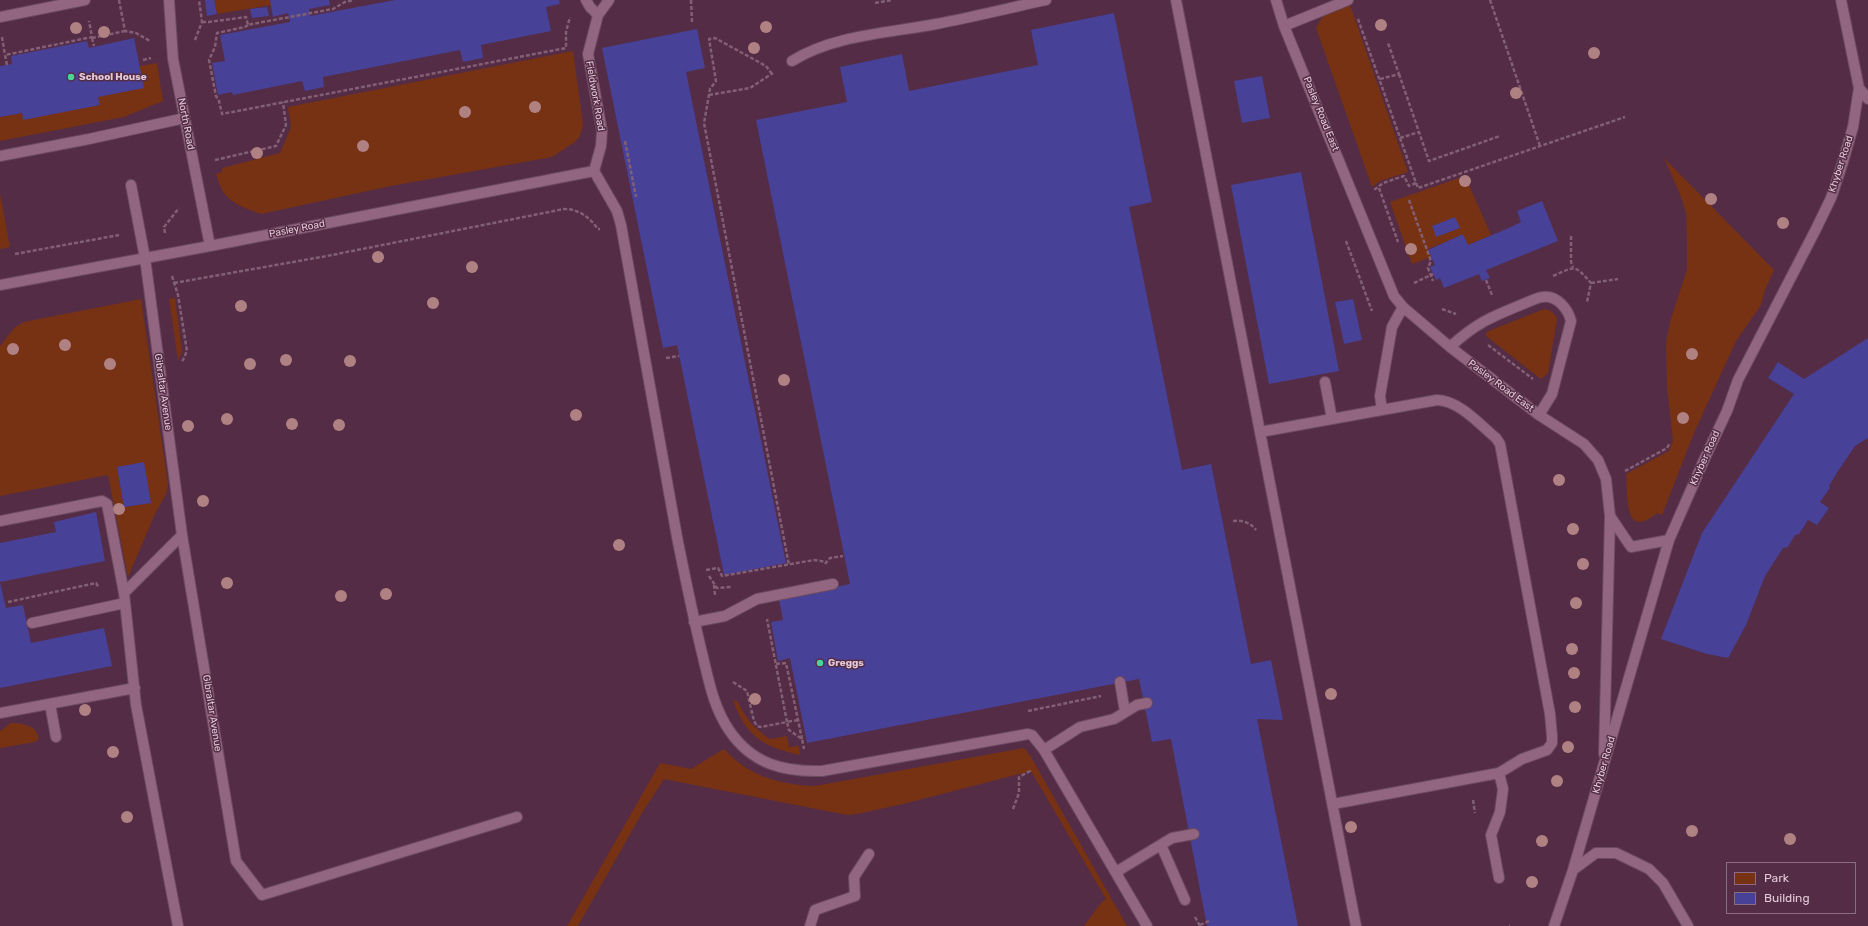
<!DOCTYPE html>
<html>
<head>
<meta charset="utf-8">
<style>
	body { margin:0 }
	#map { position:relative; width:1868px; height:926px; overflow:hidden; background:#542c45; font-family:Rubik,sans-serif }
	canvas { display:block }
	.legend { position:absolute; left:1726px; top:862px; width:130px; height:52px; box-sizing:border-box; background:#542c45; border:1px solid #8d6b80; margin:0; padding:5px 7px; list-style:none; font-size:12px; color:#e3c9d8 }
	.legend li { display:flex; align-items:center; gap:8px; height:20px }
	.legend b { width:20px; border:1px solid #8d6b80 }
</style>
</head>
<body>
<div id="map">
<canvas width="1868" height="926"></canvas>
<ul class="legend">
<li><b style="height:11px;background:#773213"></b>Park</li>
<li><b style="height:11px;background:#484198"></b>Building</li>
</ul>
</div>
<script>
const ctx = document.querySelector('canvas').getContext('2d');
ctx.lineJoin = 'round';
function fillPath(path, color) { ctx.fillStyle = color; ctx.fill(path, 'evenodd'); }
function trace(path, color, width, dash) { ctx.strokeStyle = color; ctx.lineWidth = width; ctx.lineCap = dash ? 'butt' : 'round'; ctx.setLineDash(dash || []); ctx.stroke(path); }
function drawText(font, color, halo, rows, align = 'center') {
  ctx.font = font + ' Rubik,sans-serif'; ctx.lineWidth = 3; ctx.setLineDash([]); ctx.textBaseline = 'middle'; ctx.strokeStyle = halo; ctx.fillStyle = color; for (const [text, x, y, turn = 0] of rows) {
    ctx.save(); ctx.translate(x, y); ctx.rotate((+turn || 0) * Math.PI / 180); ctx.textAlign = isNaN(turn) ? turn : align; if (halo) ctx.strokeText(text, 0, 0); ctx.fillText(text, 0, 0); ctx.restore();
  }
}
fillPath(new Path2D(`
	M214,0H270L271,5L217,14Z
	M1350,5L1408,172L1380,181L1372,187L1316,28L1323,16Z
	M573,51L583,125L580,136L575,142L552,157L391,186L261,214C236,205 223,201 216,174L222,172V168L280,153L291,127L288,107Z
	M157,63L163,101L124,117L0,141V117L22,113L23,119L100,105L98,97L140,66Z
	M1664,158L1774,270L1765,290L1761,305L1736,341L1694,433L1662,515L1657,513C1623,541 1628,495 1626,474L1669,451L1673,441L1667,386L1666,343L1670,322L1687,269V242L1686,213L1680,194Z
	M1465,176L1491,235L1468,245L1463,235L1428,249L1431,257L1412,264L1390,202Z
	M0,193L10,247L0,249Z
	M175,298L182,351L178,361L169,299Z
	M141,299L168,484L167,492L155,514L128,577L108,475L0,496V346L14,328L24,322ZM143,463L151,503L124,507L117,467Z
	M1544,309C1549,309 1556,314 1557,319L1548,373L1541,379L1486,336V333L1491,330Z
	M733,700L737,701C745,717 754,729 770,739L787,736L789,747L799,746L800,755C764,747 746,737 733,700Z
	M11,723C22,723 40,726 38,740L35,742L0,748V731Z
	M1024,748L1031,757L1127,926H1084L1100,904L1106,899L1031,771L903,804L857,814L847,815L664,779L642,813L578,926H567L660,763L691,769L724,749C748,776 781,785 815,786Z`), '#773213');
fillPath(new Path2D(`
	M205,0H214L217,14L207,16Z
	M270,0H329L330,5L309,9L310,16L395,0H559L560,4L546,7L551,31L481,45L483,58L463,62L460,50L323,77L324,87L305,91L302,81L233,95L232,92L218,95L212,63L225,61L220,35L290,22L288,13L273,17Z
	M267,7L269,16L252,18L250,9Z
	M1114,13L1152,202L1129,207L1182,470L1211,464L1251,664L1271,660L1283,720L1257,719L1298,926H1207L1171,739L1152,742L1139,679L807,743L790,658L778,661L771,622L783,620L779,599L850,584L756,120L847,102L840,67L902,54L909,91L1038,65L1031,30Z
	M697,29L705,68L686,72L786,563L724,575L677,345L663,348L602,48Z
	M134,38L144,88L98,97L100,105L23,120L22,113L0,117V66L12,64L11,56L87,41L89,48Z
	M1262,76L1270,118L1242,123L1234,81Z
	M1301,172L1339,371L1269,384L1231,185Z
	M1542,201L1558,241L1486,270L1490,278L1482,281L1479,274L1444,288L1440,278L1436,280L1430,267L1435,265L1428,250L1463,234L1468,245L1509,228L1521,222L1517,211Z
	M1455,217L1460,228L1436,237L1432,226Z
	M1353,299L1362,340L1344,344L1335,302Z
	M1868,338V438L1855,446L1838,471L1829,486L1830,488L1820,502L1829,508L1817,525L1808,520L1799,534L1795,535L1788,547L1783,548L1765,576L1746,625L1728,658L1707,654L1661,639L1702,533L1794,394L1768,378L1778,362L1804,379Z
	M144,462L151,503L124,507L117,467Z
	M96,512L105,561L0,582V543L56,532L54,522Z
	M0,582L6,608L23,605L31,643L104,628L112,666L0,688Z`), '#484198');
const service = new Path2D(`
	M169,0L173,59L210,246
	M586,0L590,7L598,15
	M1176,0L1356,926
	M1276,0L1284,26L1394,296L1403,307L1450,347L1539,415L1584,444L1598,460L1606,479L1610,516L1604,754
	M0,17L85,0
	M1284,26L1348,0
	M792,61C834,35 888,33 936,24C973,17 1009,8 1046,0
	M1859,88L1868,99
	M0,156L89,139L185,118
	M594,171L617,211L621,225C640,329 658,433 677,537C685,577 693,617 703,657C709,682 714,708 729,730C752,764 783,772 822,771L1028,734L1032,735L1044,750L1147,926
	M594,171L601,146L602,131L588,54L598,15L609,0
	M131,185L145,258L182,535L236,861L262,895L517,817
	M0,285L210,246L594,171
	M1450,347C1476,323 1491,317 1523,304C1529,302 1537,297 1543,297C1557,295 1568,309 1571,321L1552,394L1539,415
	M1325,382L1332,419
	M1382,410L1380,396L1392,327L1403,307
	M1260,432L1437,400C1460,401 1479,424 1496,438L1500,444L1550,714L1552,736V743L1547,750L1522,759L1499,773L1333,804
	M1610,516L1631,547L1669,540
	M0,521L102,501L107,504L124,593
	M694,622L725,616L757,599L833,584
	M32,623L125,603
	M1120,682L1125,712
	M50,704L56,737
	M0,713L135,688
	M1044,750L1080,727L1114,719L1137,705L1147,703
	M1161,845L1185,900
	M1573,870L1596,853H1616L1649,869L1663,883L1688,926
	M1116,872L1172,838L1194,834
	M1499,878L1491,835L1500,812L1503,789L1499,773
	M178,926L136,705L124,593L182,535
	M810,926L815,910L855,896L854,877L869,854
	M1554,926L1573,870L1669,540L1704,460L1727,411L1738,380L1816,229L1831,198L1842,165L1853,127L1859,88L1841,0`);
trace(service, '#6b4a60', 12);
trace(new Path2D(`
	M119,0L125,31L136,33L150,41
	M691,0L692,22
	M1490,0L1540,146
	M875,3L892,0
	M1358,19L1416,183L1409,186L1404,176L1383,183L1374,190
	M202,22H209L246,17L248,25L252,24L333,9L345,2L354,0
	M248,25L245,27L217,33L215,47L209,60L216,96L219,101L222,114L566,48V32L570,17
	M2,37L5,55
	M92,38L125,31
	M92,38L94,46
	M195,40L202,22L199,0
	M143,60L151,58
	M7,65L5,55L92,37L89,21
	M772,74L766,66L715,38L709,39L716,81L710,89L704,123L789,565
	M1399,74L1429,161L1500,136
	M1380,79L1399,74L1388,43
	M709,95L750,88L773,73
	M1400,138L1419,132
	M625,141L636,197
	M215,160L276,146L286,125L283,102
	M1416,183L1418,188L1625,117
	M1379,188L1398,242
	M1409,200L1431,261L1428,268L1433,281
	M165,233L164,227L179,208
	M1571,236V262L1573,267
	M1346,241L1372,311
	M15,254L119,235
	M172,276L178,295L187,351L182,362
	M1553,276C1576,266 1574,264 1591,283L1587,302
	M1486,280L1492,295
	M174,283L327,256L564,209C579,209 589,217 598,229H600
	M1414,283L1433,274
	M1591,283L1618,279
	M1442,309L1456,314
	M1488,345L1533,379
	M666,358L679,356
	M1625,471L1667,448L1670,443
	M1233,521C1242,520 1250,522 1256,530
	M825,564L830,558L843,556
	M706,570L718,568L722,576L814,560L827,562
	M709,576L717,588L731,587
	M714,585L715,595
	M8,602L96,583L99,588
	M776,664L786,663L802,739
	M733,682L747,691L754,721L757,726L761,727L787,722L767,619
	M1028,711L1101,696
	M798,720L787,722L789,730L802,739L804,749
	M1473,800L1475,813
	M1013,809L1019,793V777L1030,771L1029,769
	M1195,917L1200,926
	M1200,925L1211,920
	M1509,926H1510`), '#825f75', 2.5, [4, 2]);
trace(service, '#926580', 10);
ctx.fillStyle = '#b08182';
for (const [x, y] of [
	[1381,25],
	[766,27],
	[76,28],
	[104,32],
	[754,48],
	[1594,53],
	[1516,93],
	[535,107],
	[465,112],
	[363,146],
	[257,153],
	[1465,181],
	[1711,199],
	[1783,223],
	[1411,249],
	[378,257],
	[472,267],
	[433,303],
	[241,306],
	[65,345],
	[13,349],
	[1692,354],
	[286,360],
	[350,361],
	[110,364],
	[250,364],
	[784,380],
	[576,415],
	[1683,418],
	[227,419],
	[292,424],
	[339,425],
	[188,426],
	[1559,480],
	[203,501],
	[119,509],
	[1573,529],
	[619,545],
	[1583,564],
	[227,583],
	[386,594],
	[341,596],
	[1576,603],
	[1572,649],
	[1574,673],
	[1331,694],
	[755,699],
	[1575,707],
	[85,710],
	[1568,747],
	[113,752],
	[1557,781],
	[127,817],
	[1351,827],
	[1692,831],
	[1790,839],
	[1542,841],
	[1532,882]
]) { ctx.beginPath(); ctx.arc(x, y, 6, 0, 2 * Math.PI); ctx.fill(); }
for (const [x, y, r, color] of [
	[71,77,4,"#4ad49c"],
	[820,663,4,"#4ad49c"]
]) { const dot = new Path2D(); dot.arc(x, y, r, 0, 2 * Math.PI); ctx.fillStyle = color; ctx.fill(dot); trace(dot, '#542c45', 1.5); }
drawText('bold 10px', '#e3c9d8', '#542c45', [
	["School House",79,77],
	["Greggs",828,663]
], 'left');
drawText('10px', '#e3c9d8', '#542c45', [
	["Fieldwork Road",595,96,80],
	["Pasley Road East",1321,114,68],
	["North Road",186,124,79],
	["Khyber Road",1841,164,-72],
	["Pasley Road",297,229,-11],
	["Pasley Road East",1501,386,37],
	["Gibraltar Avenue",163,392,82],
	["Khyber Road",1705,458,-66],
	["Gibraltar Avenue",212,713,81],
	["Khyber Road",1604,765,-74]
]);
</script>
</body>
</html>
